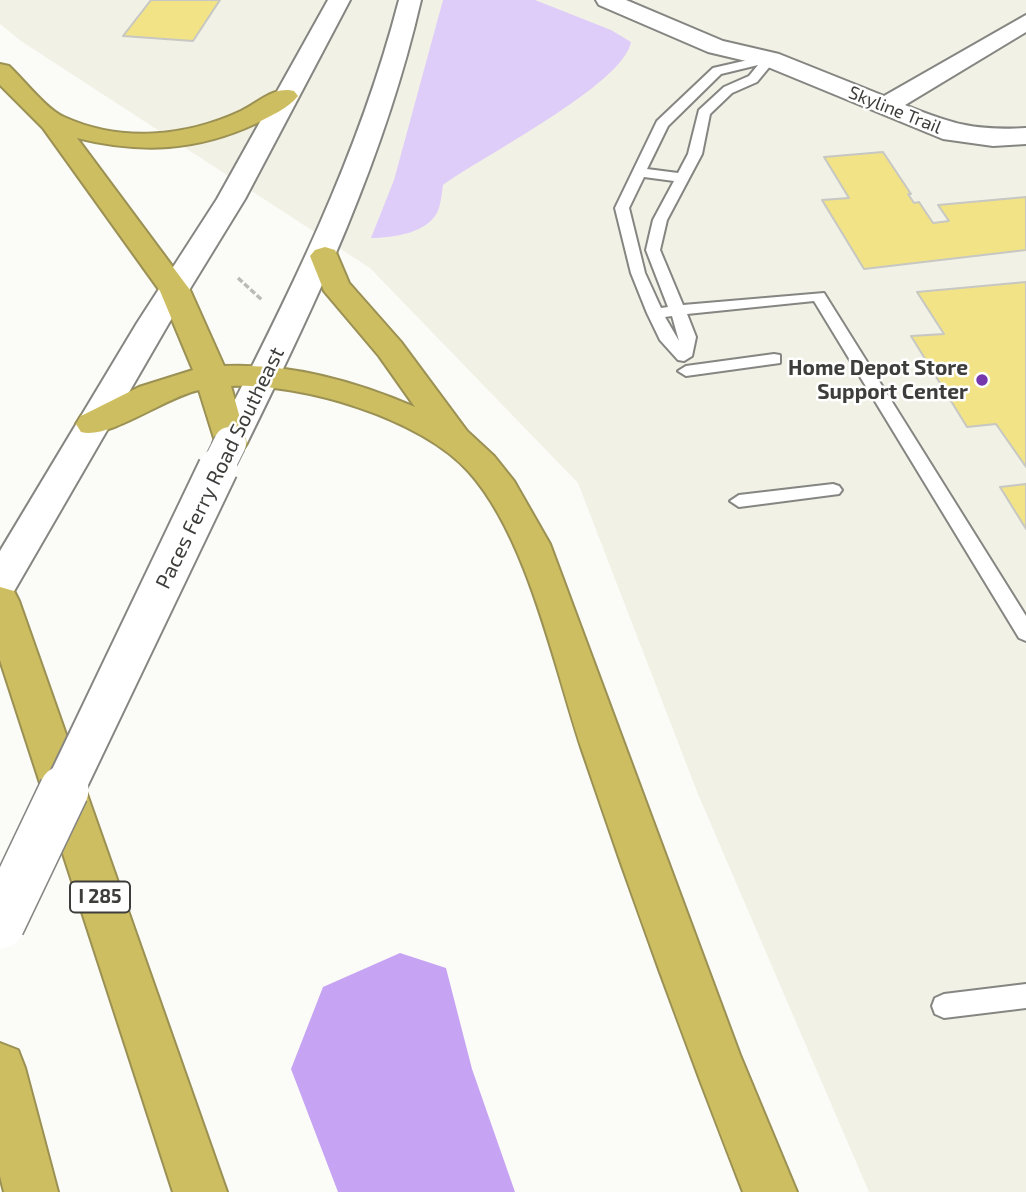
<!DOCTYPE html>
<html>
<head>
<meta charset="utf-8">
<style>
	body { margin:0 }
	canvas { display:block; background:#fbfbf7 }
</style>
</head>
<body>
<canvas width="1026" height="1192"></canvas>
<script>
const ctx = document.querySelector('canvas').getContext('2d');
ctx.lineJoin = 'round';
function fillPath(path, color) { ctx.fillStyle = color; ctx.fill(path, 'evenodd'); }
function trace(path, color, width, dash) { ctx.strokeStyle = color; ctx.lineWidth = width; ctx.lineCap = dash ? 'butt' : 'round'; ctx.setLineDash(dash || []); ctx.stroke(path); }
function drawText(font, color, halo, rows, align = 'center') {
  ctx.font = font + ' "Exo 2",sans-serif'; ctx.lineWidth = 5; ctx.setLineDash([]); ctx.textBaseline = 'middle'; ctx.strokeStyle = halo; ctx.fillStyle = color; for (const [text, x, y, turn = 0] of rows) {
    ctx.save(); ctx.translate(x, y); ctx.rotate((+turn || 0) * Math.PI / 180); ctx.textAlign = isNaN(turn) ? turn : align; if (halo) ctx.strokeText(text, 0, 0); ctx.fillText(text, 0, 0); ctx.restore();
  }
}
fillPath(new Path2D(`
	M0,0H1026V1192H869L698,794L578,483L370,268L21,41L0,24Z`), '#f2f1e5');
fillPath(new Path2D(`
	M443,0H535L611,30L631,42C624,84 481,157 443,185C442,193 441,201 439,208C431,233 393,238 371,238L394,180Z`), '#dfcdf9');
fillPath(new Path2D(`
	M400,953L446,968L472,1069L515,1192H338L291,1069L323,987Z`), '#c7a4f3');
const building = new Path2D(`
	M151,0H220L193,41L123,36Z
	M883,152L911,194H908L914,203L919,202L933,223L949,221L938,205L1026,197V250L864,269L822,200L849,198L824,157Z
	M1026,282V467L996,424L967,427L911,336L944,334L917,292Z
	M1026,484V529L1000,487Z`);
fillPath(building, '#f2e386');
trace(building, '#c7c7c3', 2);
const lane = new Path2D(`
	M770,55L776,59L757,82L732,93L710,114L702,154L667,220L660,250L683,305L824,293L1026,616V641L1019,638L814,301L687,314L696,337L692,356L684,361L678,360L660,340L647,313L631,273L615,208L657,121L713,68ZM758,65L749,76L724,87L699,110L688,154L678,173L647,169L668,126L721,74ZM644,177L674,181L653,220L646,250L668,307L661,308L645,273L629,208ZM672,316L679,341L665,317Z
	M774,354L780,355V363L686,376L678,371L686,366Z
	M833,484L839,486L842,490L839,494L739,507L730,501L739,495Z
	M1026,984V1008L944,1018L935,1014L932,1006L935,998L944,994Z`);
const street = new Path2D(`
	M596,0H626L723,41L779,54L884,96L1026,15V32L905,105C952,124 975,131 1026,128V144L993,146L943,139L763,65L708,52L599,5Z`);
const secondary = new Path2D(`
	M328,0H350L245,199L169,323L13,593L0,597V551L137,323L217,199Z
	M399,0H421C385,157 318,299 247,443L242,451L230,454L218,451L213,443C287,299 358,158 399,0Z`);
const highway = new Path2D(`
	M0,64L9,66C23,79 47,110 64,117C121,143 185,137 241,111C258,103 274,86 294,91L298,96C289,108 270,116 257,123C197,151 142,154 77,138L190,290L224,366C288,363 355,381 415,407L379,356L324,291L310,256L315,250L325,247L335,250L349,283L401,342L467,431L494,456L514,481L550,544L740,1055L797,1192H743C686,1046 632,898 582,750C554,666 528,538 469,472C421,418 302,383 231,386L247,443L242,451L230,454L218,451L199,390C165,397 109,440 81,432L76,424L81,416L139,387L193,370L160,291L43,128L0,85Z
	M0,587L14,591L19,601L227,1192H173L0,660Z
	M0,1043L18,1050L25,1068L58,1192H4L0,1176Z`);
trace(lane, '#858582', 4);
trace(street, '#858582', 4);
trace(secondary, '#858582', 4);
trace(highway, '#9b9154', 4);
trace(new Path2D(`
	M238,278L263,301`), '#bbbbb7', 3.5, [6, 2.5]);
fillPath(lane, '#fff');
fillPath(street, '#fff');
fillPath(secondary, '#fff');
fillPath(highway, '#cebe62');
const secondaryBridgeFar2 = new Path2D(`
	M217,469L230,443`);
const secondaryBridgeFar1 = new Path2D(`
	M63,792L218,468`);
const secondaryBridge = new Path2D(`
	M0,924L64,790`);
trace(secondaryBridgeFar2, '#858582', 34, []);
trace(secondaryBridgeFar1, '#858582', 43, []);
trace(secondaryBridge, '#858582', 52, []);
trace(secondaryBridgeFar2, '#fff', 32);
trace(secondaryBridgeFar1, '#fff', 39);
trace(secondaryBridge, '#fff', 49);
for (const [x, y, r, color] of [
	[982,380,7,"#7437ac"]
]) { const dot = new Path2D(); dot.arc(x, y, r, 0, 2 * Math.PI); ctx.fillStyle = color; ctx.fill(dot); trace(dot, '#fff', 2.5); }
drawText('18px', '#3d3d3b', '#fff', [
	["Skyline Trail",895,110,22]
]);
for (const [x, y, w] of [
	[100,897,60]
]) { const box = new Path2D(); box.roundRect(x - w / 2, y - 15.5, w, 31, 5); ctx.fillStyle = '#fff'; ctx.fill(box); trace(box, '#3d3d3b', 2); }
drawText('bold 19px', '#3d3d3b', null, [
	["I 285",100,897]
]);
drawText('bold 21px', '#3d3d3b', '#fff', [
	["Home Depot Store",968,368],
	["Support Center",968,392]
], 'right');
drawText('21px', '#3d3d3b', '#fff', [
	["Paces Ferry Road Southeast",220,468,-64]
]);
</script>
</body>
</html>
